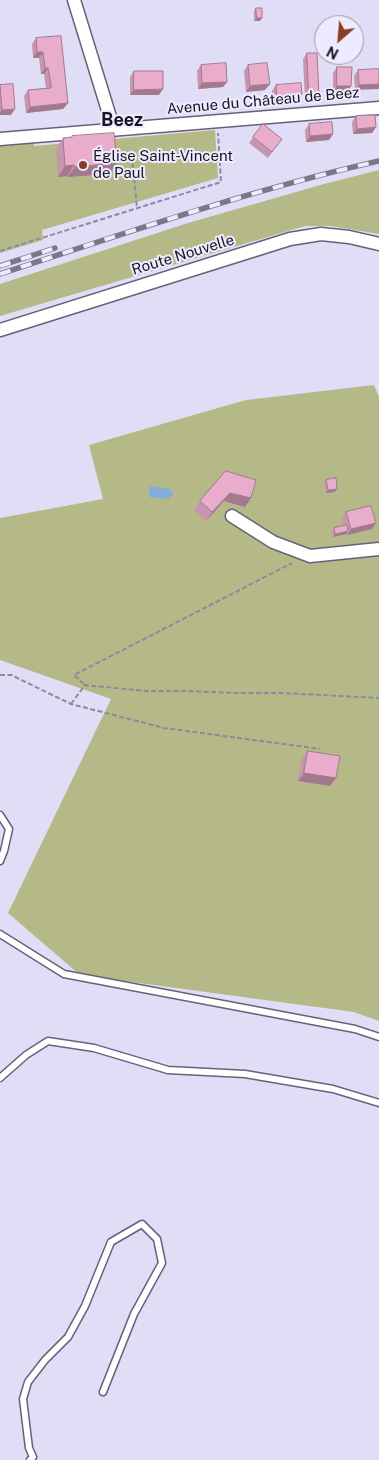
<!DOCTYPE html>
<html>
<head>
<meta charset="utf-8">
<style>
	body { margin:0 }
	#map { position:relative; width:379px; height:1460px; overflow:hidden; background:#e0ddf6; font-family:"Public Sans",sans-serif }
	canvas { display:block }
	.north { position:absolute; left:314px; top:15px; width:50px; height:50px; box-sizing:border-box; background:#edebff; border:1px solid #9896a5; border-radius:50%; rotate:207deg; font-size:14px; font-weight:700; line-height:20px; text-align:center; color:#18171f }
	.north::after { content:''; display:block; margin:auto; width:18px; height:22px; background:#873e22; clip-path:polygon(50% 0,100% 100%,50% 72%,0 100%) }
</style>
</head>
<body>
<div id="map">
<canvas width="379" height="1460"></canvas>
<div class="north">N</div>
</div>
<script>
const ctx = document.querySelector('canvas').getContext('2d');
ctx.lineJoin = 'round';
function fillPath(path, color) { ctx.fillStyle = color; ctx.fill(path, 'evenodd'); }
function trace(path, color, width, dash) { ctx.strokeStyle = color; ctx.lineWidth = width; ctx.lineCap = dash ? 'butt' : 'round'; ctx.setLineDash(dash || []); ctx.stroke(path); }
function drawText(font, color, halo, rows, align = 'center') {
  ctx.font = font + ' "Public Sans",sans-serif'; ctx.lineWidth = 4; ctx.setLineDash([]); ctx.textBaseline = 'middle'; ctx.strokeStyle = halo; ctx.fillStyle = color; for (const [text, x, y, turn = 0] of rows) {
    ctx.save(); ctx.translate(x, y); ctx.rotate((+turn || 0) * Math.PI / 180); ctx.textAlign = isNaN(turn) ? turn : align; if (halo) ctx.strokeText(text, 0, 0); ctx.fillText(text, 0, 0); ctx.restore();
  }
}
fillPath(new Path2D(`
	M215,130L218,178L42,230L43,240L0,253V139L33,136L34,146Z
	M379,170V234L331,226H305L0,316V284L188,223L324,184Z
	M374,385L379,397V1021L354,1012L80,975L8,913L111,699L0,660V518L103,499L89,445L246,400Z`), '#b5b987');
fillPath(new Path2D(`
	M150,486L170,489V490L173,493V495L169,497V499L149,497Z`), '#84addb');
const service = new Path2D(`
	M0,815L9,829L4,851L0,861
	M0,934L64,974L355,1029L379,1037
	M0,1078L26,1055L48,1041L94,1048L168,1070L245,1074L333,1089L379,1103
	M30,1460L33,1457L29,1448L23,1399L28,1382L45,1360L68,1337L85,1306L111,1242L142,1224L157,1239L162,1263L134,1314L103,1392`);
const minor = new Path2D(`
	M74,0L114,130
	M0,139L379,108
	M0,330L290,239L321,234L349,237L379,244
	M232,516L273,542L310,556L379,549`);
trace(service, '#656278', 9);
trace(minor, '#656278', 15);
trace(new Path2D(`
	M115,156L132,158L137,208
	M0,251L221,182L218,133
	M0,675H11L71,704L164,728L320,749
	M84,684L74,675L292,563
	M71,704L85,685L145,691H187L236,693H283L379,698`), '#8c8a9c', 2, [5, 2.5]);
trace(service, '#fff', 6);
trace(minor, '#fff', 12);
const rail = new Path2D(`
	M0,266L55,248
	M0,274C125,233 251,190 379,161`);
trace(rail, '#7a7888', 5.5);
trace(rail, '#edebff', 4, [11]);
fillPath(new Path2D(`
	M256,8L260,21H254V11Z
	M36,38L68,103L63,109L26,113L24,96L28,90L46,88L44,74H41L39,58H33L32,44Z
	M307,53L315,100H305L303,59Z
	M201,65L227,82L223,87L198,89L197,71Z
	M248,65L265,90L246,92L244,71Z
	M337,67L351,86L347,92H333V73Z
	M379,69L355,90L354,76L358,70Z
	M134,71L159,95H130V77Z
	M0,85L11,115H0Z
	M276,85L298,100L273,102L272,91Z
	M356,116L376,127L372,133L353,134L352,122Z
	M263,124L282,139L268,158L249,143Z
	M309,124L333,134L329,140L306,142L305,130Z
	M72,136L109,174L67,177V176L58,177L56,149L63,138H72Z
	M326,480L335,492L326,493L324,483Z
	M251,498L245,507L224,501L206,521L194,510L200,501Z
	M346,512L372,529L347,535L346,534L333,537L332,531L334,528L344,526L342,518Z
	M308,751L336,778L330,786L298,781L302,759Z`), '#c895af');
fillPath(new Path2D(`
	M257,18H262L260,21H254Z
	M37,52H43L39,58H33Z
	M45,68H48L44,74H41Z
	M227,82L223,87L198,89L202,83Z
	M270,84L265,90L246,92L250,86Z
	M379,84V89L355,90L359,85Z
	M337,86H351L347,92H333Z
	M163,89L159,95H130L134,90Z
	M302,94L298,100L273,102L277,97Z
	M309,94H319L315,100H305Z
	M68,103L63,109L26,113L30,107Z
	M15,109L11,115H0V113L2,110Z
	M376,127L372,133L353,134L357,129Z
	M333,134L329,140L306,142L310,136Z
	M117,163L109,174L67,177L75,167Z
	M74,165L67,176L58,177L65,166Z
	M337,489L335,492L326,493L328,490Z
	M230,493L251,498L245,507L224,501L206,521L212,512Z
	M376,523L372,529L347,535L351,529Z
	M348,531L346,534L333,537L335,534Z
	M304,773L336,778L330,786L298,781Z`), '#a3798e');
const building = new Path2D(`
	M256,8H262V18H257Z
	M61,36L68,103L30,107L28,90L51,88V84L48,68H45L43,52H37L36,38Z
	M307,53H317L319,94H309Z
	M226,63L227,82L202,83L201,65Z
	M267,63L270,84L250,86L248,65Z
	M337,67H352L351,86H337Z
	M379,69V84L359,85L358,70Z
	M134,71H163V89L134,90Z
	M301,83L302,94L277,97L276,85Z
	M13,84L15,109L2,110L0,85Z
	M375,115L376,127L357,129L356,116Z
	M332,122L333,134L310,136L309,124Z
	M263,124L282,139L272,152L253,137Z
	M114,133L117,163L75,167L74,165L65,166L63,138L72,137V136Z
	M226,471L256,480L251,498L230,493L212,512L200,501Z
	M336,478L337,489L328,490L326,480Z
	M371,506L376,523L351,529L346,512Z
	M347,525L348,531L335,534L334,528Z
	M308,751L340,756L336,778L304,773Z`);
fillPath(building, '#e9adcb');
trace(building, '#a3798e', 1);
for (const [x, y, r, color] of [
	[83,165,5,"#873e22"]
]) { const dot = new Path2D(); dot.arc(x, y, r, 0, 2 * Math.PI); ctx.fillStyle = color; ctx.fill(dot); trace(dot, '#edebff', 2); }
drawText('15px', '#18171f', '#edebff', [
	["Avenue du Château de Beez",263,101,-5],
	["Route Nouvelle",183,255,-17]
]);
drawText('15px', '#18171f', '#edebff', [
	["Église Saint-Vincent",93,156],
	["de Paul",93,173]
], 'left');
drawText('bold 18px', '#18171f', '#edebff', [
	["Beez",122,120]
]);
</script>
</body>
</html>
